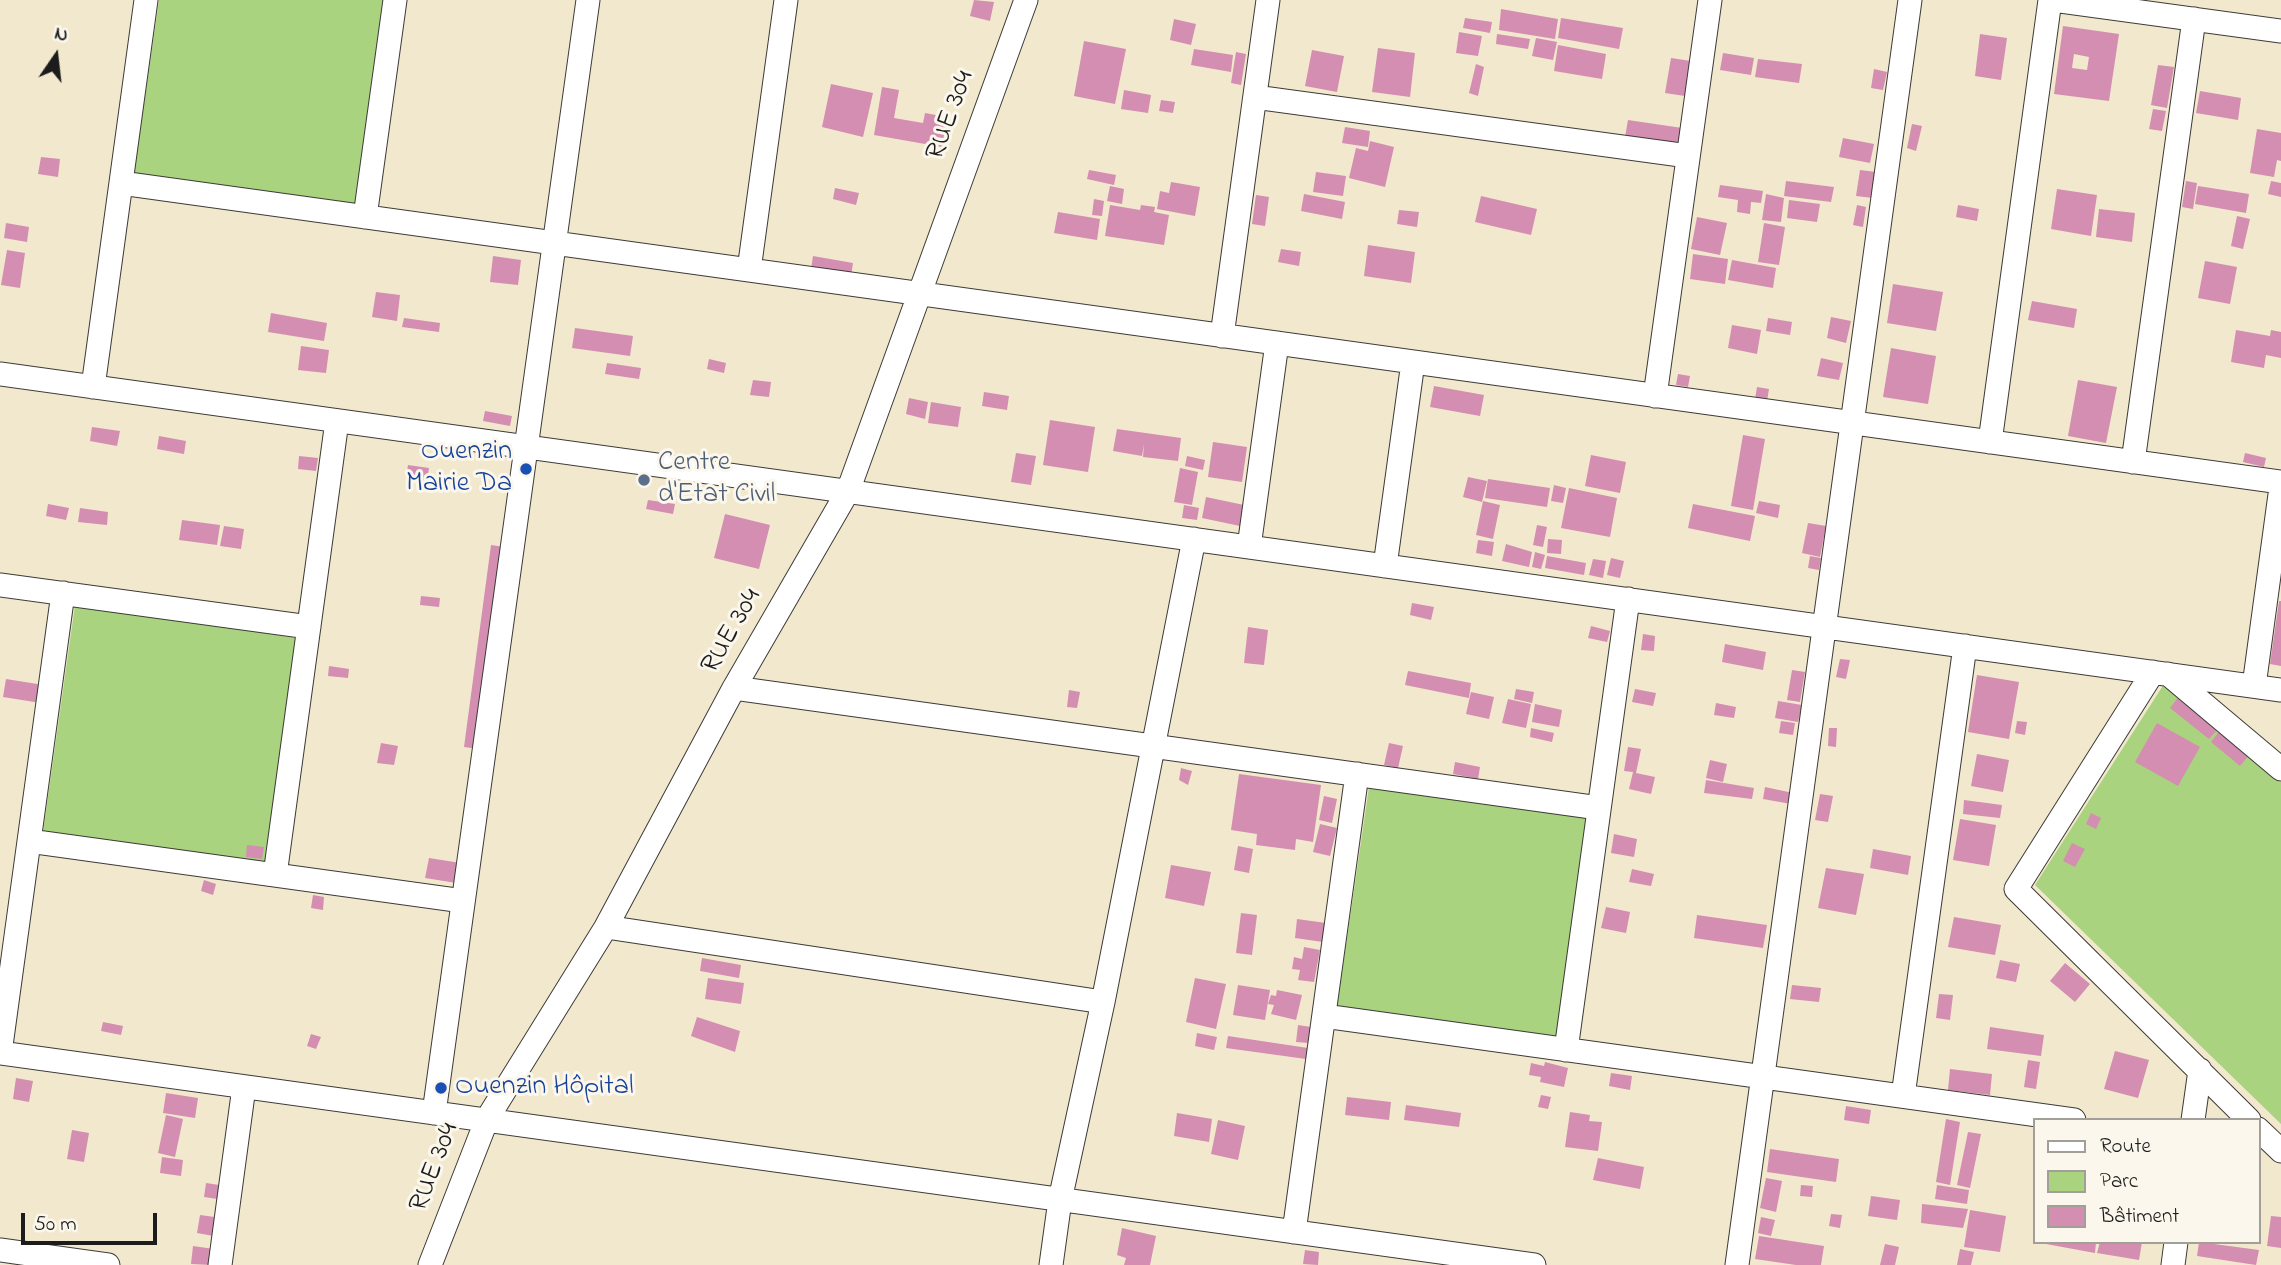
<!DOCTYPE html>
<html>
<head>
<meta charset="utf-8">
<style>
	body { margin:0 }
	#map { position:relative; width:2281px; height:1265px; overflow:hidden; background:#f2e8ce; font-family:"Indie Flower",sans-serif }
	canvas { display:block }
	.legend { position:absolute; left:2033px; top:1118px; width:228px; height:126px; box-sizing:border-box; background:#fbf7ec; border:2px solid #a29f99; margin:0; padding:9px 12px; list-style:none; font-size:21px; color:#1c1c1c }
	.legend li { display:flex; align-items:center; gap:14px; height:35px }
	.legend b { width:35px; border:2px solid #a29f99 }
	.north { position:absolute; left:21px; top:21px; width:70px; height:70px; -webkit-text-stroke:5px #fbf7ec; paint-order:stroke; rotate:14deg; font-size:19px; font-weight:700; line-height:28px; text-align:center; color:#1c1c1c }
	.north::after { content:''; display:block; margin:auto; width:24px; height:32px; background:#1c1c1c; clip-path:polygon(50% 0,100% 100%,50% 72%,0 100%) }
	.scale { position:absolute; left:21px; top:1213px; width:136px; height:32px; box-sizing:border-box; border:4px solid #1c1c1c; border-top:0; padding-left:9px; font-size:21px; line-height:24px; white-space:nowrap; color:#1c1c1c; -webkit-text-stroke:5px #fbf7ec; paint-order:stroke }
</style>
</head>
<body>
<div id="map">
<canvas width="2281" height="1265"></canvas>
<ul class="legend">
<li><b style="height:9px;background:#fff"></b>Route</li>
<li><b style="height:19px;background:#a9d37f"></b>Parc</li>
<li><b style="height:19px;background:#d48eb1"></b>Bâtiment</li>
</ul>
<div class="north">N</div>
<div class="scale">50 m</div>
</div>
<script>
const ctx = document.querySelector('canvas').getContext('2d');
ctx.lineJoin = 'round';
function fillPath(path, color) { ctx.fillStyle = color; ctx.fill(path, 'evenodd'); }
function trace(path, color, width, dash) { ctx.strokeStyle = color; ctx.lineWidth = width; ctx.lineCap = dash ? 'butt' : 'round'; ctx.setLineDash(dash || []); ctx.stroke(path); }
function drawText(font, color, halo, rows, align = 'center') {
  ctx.font = font + ' "Indie Flower",sans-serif'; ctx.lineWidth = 6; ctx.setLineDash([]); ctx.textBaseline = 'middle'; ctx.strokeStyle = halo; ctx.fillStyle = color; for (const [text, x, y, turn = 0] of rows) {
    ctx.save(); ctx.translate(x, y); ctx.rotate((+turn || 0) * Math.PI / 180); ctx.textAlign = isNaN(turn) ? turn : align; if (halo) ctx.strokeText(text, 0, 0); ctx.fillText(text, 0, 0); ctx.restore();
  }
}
fillPath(new Path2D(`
	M159,0H385L355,213L133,180Z
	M75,605L297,638L264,865L43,832Z
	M2164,684L2281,782V1124L2035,885Z
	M1370,780L1591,813L1558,1040L1337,1007Z`), '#a9d37f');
fillPath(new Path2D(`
	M974,0L994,2L990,21L970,16Z
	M1501,9L1558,19L1555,39L1499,30Z
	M1465,18L1492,22L1490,33L1463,28Z
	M1561,18L1623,28L1619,49L1558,38Z
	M1174,19L1196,24L1191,45L1170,40Z
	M2063,26L2119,34L2109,101L2054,94ZM2074,54L2089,57L2087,70L2072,68Z
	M1459,32L1482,36L1478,56L1456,53Z
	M1497,34L1530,39L1528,49L1496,44Z
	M1980,34L2007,38L2001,80L1975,76Z
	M1536,38L1557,42L1553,60L1532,56Z
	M1084,41L1126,49L1115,104L1074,96Z
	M1558,45L1606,54L1602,79L1554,71Z
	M1378,48L1415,53L1410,97L1372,92Z
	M1194,49L1233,55L1231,72L1191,65Z
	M1312,50L1344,56L1337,92L1305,86Z
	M1236,52L1246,54L1241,85L1231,83Z
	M1723,53L1754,58L1751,75L1720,70Z
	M1671,58L1691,61L1685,96L1665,93Z
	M1758,59L1802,64L1799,83L1755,77Z
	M1476,64L1484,67L1478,96L1469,93Z
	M2158,65L2174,67L2167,108L2151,105Z
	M1874,69L1887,72L1883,90L1871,88Z
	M831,84L873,93L863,137L822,127Z
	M882,87L899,90L894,118L923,123L925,113L947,117L942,147L874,135Z
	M1124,90L1151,95L1148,113L1121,109Z
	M2200,91L2241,98L2238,120L2196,113Z
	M1161,100L1175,102L1173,113L1159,111Z
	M2153,109L2166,111L2162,131L2149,129Z
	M1628,120L1689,129L1686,146L1625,137Z
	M1912,124L1922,126L1916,151L1907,148Z
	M1345,127L1370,131L1368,147L1342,143Z
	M2257,129L2281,133V161L2277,160L2274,177L2250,173Z
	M1843,138L1874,144L1870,163L1839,157Z
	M1370,141L1394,147L1385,187L1349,178L1356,148L1368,151Z
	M41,157L60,159L58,177L38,174Z
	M1089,170L1116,175L1114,185L1087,179Z
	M1860,170L1876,172L1873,198L1856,196Z
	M1316,172L1346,176L1343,196L1313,192Z
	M1786,181L1834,187L1831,202L1784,196Z
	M2186,181L2197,183L2193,209L2182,207Z
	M2271,181L2281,183V197L2268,194Z
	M1171,182L1200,187L1195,216L1157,209L1160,191L1169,193Z
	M1720,185L1763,191L1761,203L1751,202L1750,214L1737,212L1738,200L1718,197Z
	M1110,186L1124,189L1122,204L1107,201Z
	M2198,186L2249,194L2246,213L2195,204Z
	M835,188L859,193L856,205L833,199Z
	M2057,189L2097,195L2091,236L2051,229Z
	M1304,194L1345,202L1342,219L1301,211Z
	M1766,194L1784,198L1781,222L1762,220Z
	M1256,195L1269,197L1265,226L1252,224Z
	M1481,196L1537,209L1531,235L1475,222Z
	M1094,199L1104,201L1102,216L1092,215Z
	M1789,200L1820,204L1817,222L1787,218Z
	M1110,205L1140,210L1141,205L1155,207L1154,212L1169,215L1164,245L1105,236Z
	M1857,205L1866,207L1863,227L1853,225Z
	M1958,205L1979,209L1977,221L1956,217Z
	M2099,209L2135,213L2132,242L2096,237Z
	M1399,210L1419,212L1417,227L1397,224Z
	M1058,212L1100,219L1097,240L1054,233Z
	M2237,216L2250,219L2243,249L2231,246Z
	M1697,217L1727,223L1720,255L1691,249Z
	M6,223L29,227L27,242L4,238Z
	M1764,223L1785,227L1779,265L1758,262Z
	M1368,245L1415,252L1411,283L1364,276Z
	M1281,249L1301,252L1299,266L1278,262Z
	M7,250L25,253L20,288L1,285Z
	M1693,254L1728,259L1725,284L1690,279Z
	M493,256L521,260L518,285L490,282Z
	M813,256L853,263L851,276L811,269Z
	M1732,260L1776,268L1773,288L1728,280Z
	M2205,261L2237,267L2230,304L2198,298Z
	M1893,284L1943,292L1936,331L1887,323Z
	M376,292L400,295L397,321L372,317Z
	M2032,301L2077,309L2074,328L2028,320Z
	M271,313L327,323L324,341L268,332Z
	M1831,317L1851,321L1846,343L1827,338Z
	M404,318L440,323L439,332L402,327Z
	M1768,318L1792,322L1790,335L1766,331Z
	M1732,325L1761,330L1757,354L1728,348Z
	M575,328L633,336L630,356L572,348Z
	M2236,330L2270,336L2271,330L2281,332V358L2266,355L2264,368L2231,362Z
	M301,346L329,350L326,373L298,370Z
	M1891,348L1936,356L1928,404L1883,397Z
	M1821,358L1843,363L1839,380L1817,376Z
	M709,359L726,363L724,373L707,369Z
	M607,363L641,368L639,379L605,374Z
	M1678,374L1690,376L1688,387L1676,385Z
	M753,380L771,382L769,397L750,395Z
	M2078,380L2117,387L2106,443L2068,436Z
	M1434,386L1484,395L1480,416L1430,407Z
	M1757,387L1769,389L1767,401L1755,399Z
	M984,392L1009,396L1007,410L982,406Z
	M909,398L928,402L925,419L906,414Z
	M931,402L961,407L958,427L928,423Z
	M485,411L512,416L510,426L483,421Z
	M1050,420L1095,427L1088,472L1043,465Z
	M92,427L120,431L117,446L90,441Z
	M1117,429L1181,438L1178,461L1143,457L1144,444L1142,456L1113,451Z
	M1743,435L1765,439L1753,510L1731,506Z
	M159,436L186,441L184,454L157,449Z
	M1213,442L1247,447L1242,482L1208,477Z
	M1016,453L1036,456L1031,485L1011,482Z
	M2245,453L2266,458L2264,467L2243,462Z
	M1591,455L1626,462L1620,493L1585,486Z
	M299,456L318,458L316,471L298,469Z
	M1187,456L1205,460L1203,470L1185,466Z
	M408,465L429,468L427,481L406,478Z
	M1180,468L1198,472L1192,505L1174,502Z
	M1468,477L1487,481L1482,502L1463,497Z
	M1488,479L1550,488L1547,507L1485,498Z
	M1554,485L1566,488L1563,503L1551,501Z
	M1569,488L1617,498L1610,537L1561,528Z
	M1206,497L1244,505L1240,526L1202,518Z
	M648,500L675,504L673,514L646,509Z
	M1483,501L1500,505L1493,539L1476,535Z
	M1759,501L1780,505L1778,518L1756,513Z
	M48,504L69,508L66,520L46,516Z
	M1693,504L1755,516L1750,541L1688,528Z
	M1184,505L1199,508L1197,520L1182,518Z
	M80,508L108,512L107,525L78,522Z
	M725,514L770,525L759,569L714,558Z
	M182,520L220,525L217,545L179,540Z
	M1808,523L1826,526L1820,557L1802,553Z
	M1537,525L1547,527L1543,547L1533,545Z
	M224,526L244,529L241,549L220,546Z
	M1548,539L1562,540L1561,554L1547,553Z
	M1478,540L1494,542L1492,556L1476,553Z
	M1506,544L1532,552L1529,567L1502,561Z
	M491,545L512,548L485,750L464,747Z
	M1535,552L1545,555L1541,569L1532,567Z
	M1547,556L1586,563L1584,575L1545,568Z
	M1810,556L1821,558L1819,570L1808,568Z
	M1611,558L1624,561L1620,578L1607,575Z
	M1593,559L1606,561L1603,578L1589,575Z
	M421,596L440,598L439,607L420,605Z
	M2279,601H2281V666L2270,664Z
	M1412,603L1434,607L1431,620L1410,615Z
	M1591,626L1610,631L1607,642L1588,638Z
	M1248,627L1268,630L1264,665L1244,663Z
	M1643,634L1655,636L1654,651L1641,650Z
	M1725,644L1766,652L1763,670L1722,662Z
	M1840,659L1850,660L1846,679L1836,677Z
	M329,666L349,669L348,678L328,676Z
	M1792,670L1805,672L1800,702L1787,700Z
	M1408,671L1471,683L1469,698L1405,685Z
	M1977,675L2019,682L2009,739L1968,732Z
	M6,679L50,686L47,704L3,697Z
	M1516,689L1534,692L1532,703L1514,699Z
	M1635,689L1656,693L1653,706L1632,702Z
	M1069,690L1080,692L1077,708L1067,707Z
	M1471,692L1494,697L1489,719L1466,714Z
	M2179,696L2219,728L2209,739L2170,708Z
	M1508,699L1531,704L1526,728L1502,723Z
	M1778,701L1802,705L1798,722L1775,718Z
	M1716,703L1736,707L1734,718L1714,715Z
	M1535,704L1562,710L1559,727L1532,722Z
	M1781,721L1795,723L1793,735L1779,733Z
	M2017,721L2027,722L2025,735L2015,733Z
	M2157,723L2200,747L2178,786L2135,762Z
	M1531,728L1554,733L1552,742L1530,737Z
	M1829,728H1837L1836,747L1828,746Z
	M2220,730L2250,754L2240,766L2211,742Z
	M381,743L398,746L394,765L377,763Z
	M1389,743L1403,746L1398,768L1384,765Z
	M1628,747L1641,749L1636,773L1655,777L1651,794L1629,789L1633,772L1624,771Z
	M1977,754L2009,760L2003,792L1971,786Z
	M1710,760L1727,764L1723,782L1706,778Z
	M1455,762L1480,767L1478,779L1453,774Z
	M1181,768L1192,771L1188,785L1179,780Z
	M1239,774L1321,785L1313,842L1296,839L1295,850L1256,845L1257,834L1231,830Z
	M1706,780L1754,788L1752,799L1704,793Z
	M1765,787L1793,793L1791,804L1763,799Z
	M1820,794L1833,796L1828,822L1815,820Z
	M1324,796L1337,799L1332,823L1319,820Z
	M1964,800L2002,805L2000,818L1963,814Z
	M2091,813L2101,818L2096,829L2086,824Z
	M1960,819L1996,825L1989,866L1953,860Z
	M1320,824L1337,828L1330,856L1313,852Z
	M1614,834L1637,839L1634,857L1611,853Z
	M2072,843L2085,849L2075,867L2063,861Z
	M247,845L264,847L262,859L246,857Z
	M1238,846L1253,849L1249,873L1234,870Z
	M1873,849L1911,856L1908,875L1870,868Z
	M429,858L467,864L463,884L425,878Z
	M1171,865L1211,872L1204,906L1165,898Z
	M1826,868L1864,874L1856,915L1818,908Z
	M1632,869L1654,874L1651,886L1629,882Z
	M204,880L216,884L213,895L201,891Z
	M313,895L324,897L323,910L311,908Z
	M1606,907L1630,912L1626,933L1601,928Z
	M1241,913L1257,915L1252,955L1236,953Z
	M1697,915L1767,925L1763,948L1694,938Z
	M1954,917L2001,925L1995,955L1948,947Z
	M1297,919L1326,923L1323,942L1295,938Z
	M1304,947L1320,950L1314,982L1298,980L1300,970L1292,969L1294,957L1302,959Z
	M702,958L741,965L739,978L700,971Z
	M2000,960L2020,964L2016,982L1996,978Z
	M2065,963L2090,984L2075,1002L2050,981Z
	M708,978L744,983L741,1004L705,999Z
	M1195,978L1226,984L1216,1029L1186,1022Z
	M1238,985L1270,990L1265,1020L1233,1015Z
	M1792,985L1821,988L1819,1002L1790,999Z
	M1277,990L1302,995L1296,1020L1271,1014L1274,1005L1268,1004L1271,995L1276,996Z
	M1939,994L1953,995L1950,1020L1936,1018Z
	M697,1017L740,1031L735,1052L691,1036Z
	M103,1022L123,1026L121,1035L101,1031Z
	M1298,1025L1311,1027L1309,1043L1296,1042Z
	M1990,1027L2044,1035L2041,1056L1987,1049Z
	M1197,1033L1217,1037L1214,1050L1195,1046Z
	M311,1034L321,1037L316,1049L307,1046Z
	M1228,1036L1308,1048L1306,1059L1226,1048Z
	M2115,1051L2149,1060L2138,1098L2104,1089Z
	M2028,1060L2040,1062L2036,1089L2024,1087Z
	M1545,1062L1568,1068L1564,1087L1540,1082L1541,1077L1529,1075L1531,1063L1544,1066Z
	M1950,1069L1992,1074L1990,1095L1948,1090Z
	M1611,1073L1632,1076L1630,1090L1609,1086Z
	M16,1078L33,1081L29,1102L13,1099Z
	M166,1093L198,1098L195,1118L163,1113Z
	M1541,1095L1551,1097L1548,1109L1538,1107Z
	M1347,1097L1391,1102L1389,1120L1345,1115Z
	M1406,1105L1461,1113L1459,1127L1404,1120Z
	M1846,1106L1871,1110L1869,1124L1844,1120Z
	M1570,1112L1590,1115L1589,1121L1602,1122L1598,1151L1565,1147Z
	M1177,1113L1212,1119L1209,1142L1174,1136Z
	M166,1115L183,1119L175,1157L158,1153Z
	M1946,1119L1960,1122L1950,1185L1936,1182Z
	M1218,1120L1245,1126L1238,1160L1211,1154Z
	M72,1130L89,1133L84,1162L67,1159Z
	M1968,1132L1981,1134L1970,1188L1957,1185Z
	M1770,1149L1839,1159L1836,1182L1767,1172Z
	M162,1157L183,1160L181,1176L160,1173Z
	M1598,1158L1644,1167L1640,1189L1593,1180Z
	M1766,1178L1782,1181L1776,1212L1760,1208Z
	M206,1183L226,1186L224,1200L204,1197Z
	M1801,1185L1813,1186L1812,1197L1800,1196Z
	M1937,1185L1969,1190L1967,1204L1935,1199Z
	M1871,1196L1900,1200L1897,1220L1868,1216Z
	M1922,1204L1968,1209L1963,1228L1921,1223Z
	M1970,1210L2006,1216L2000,1252L1964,1247Z
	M1831,1214L1842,1215L1840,1228L1829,1226Z
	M200,1215L222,1218L219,1237L197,1233Z
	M2271,1216L2281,1217V1248L2267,1246Z
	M1761,1217L1775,1220L1771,1236L1758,1233Z
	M1122,1228L1156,1236L1150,1265H1124L1126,1258L1117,1255Z
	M1759,1236L1824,1246L1821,1265H1796L1755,1259Z
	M2035,1242H2096L2095,1253Z
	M2100,1242H2142L2139,1260L2097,1253Z
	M2199,1242L2259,1250L2256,1265L2197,1256Z
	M1885,1244L1899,1247L1895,1265H1880Z
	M193,1246L214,1249L212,1265L191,1264Z
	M1960,1249L1974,1252L1971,1265H1957Z
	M1305,1250L1319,1252L1318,1265L1303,1264Z`), '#d48eb1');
const minor = new Path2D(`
	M2053,0L2281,31
	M1255,97L1688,156
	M121,183L2281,482
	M365,217L395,0
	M749,270L786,0
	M1222,336L1268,0
	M0,374L2281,690
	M93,387L146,0
	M1655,396L1710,0
	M1990,442L2050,0
	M2133,462L2194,19
	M1249,547L1277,343
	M1385,566L1413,362
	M0,585L309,627
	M63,593L0,1053L1534,1265
	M2153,672L2016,889L2249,1120
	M2168,674L2281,769
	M2254,686L2281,487
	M734,688L1599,808
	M29,841L463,901
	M275,875L337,421
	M606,927L1103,1002
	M1324,1016L2074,1120
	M1566,1050L1628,599
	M1903,1096L1965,646
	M434,1113L588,0
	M2193,1120L2200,1070
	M2258,1129L2281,1151
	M1294,1232L1357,774
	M0,1250L108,1265
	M220,1265L244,1087
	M430,1265L487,1119L606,927L734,688L848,491L1026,0
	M1051,1265L1060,1200L1103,1002L1194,539
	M1737,1265L1910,0
	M2173,1265L2176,1242`);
trace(minor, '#3c3b37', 25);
trace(minor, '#fff', 23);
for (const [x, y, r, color] of [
	[526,469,7,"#1a4fb4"],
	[644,480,7,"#5c6f8a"],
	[441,1088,7,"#1a4fb4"]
]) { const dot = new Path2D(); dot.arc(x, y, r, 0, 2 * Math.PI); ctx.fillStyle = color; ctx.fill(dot); trace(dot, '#fbf7ec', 2.5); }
drawText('28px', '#1c1c1c', '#fbf7ec', [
	["RUE 304",952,116,-70],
	["RUE 304",733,632,-60],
	["RUE 304",436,1168,-69]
]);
drawText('28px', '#164399', '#fbf7ec', [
	["Ouenzin",512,453],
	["Mairie Da",512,485],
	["Ouenzin Hôpital",455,1088,"left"]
], 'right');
drawText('28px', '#4e5e75', '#fbf7ec', [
	["Centre",658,464],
	["d'Etat Civil",658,496]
], 'left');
</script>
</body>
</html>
